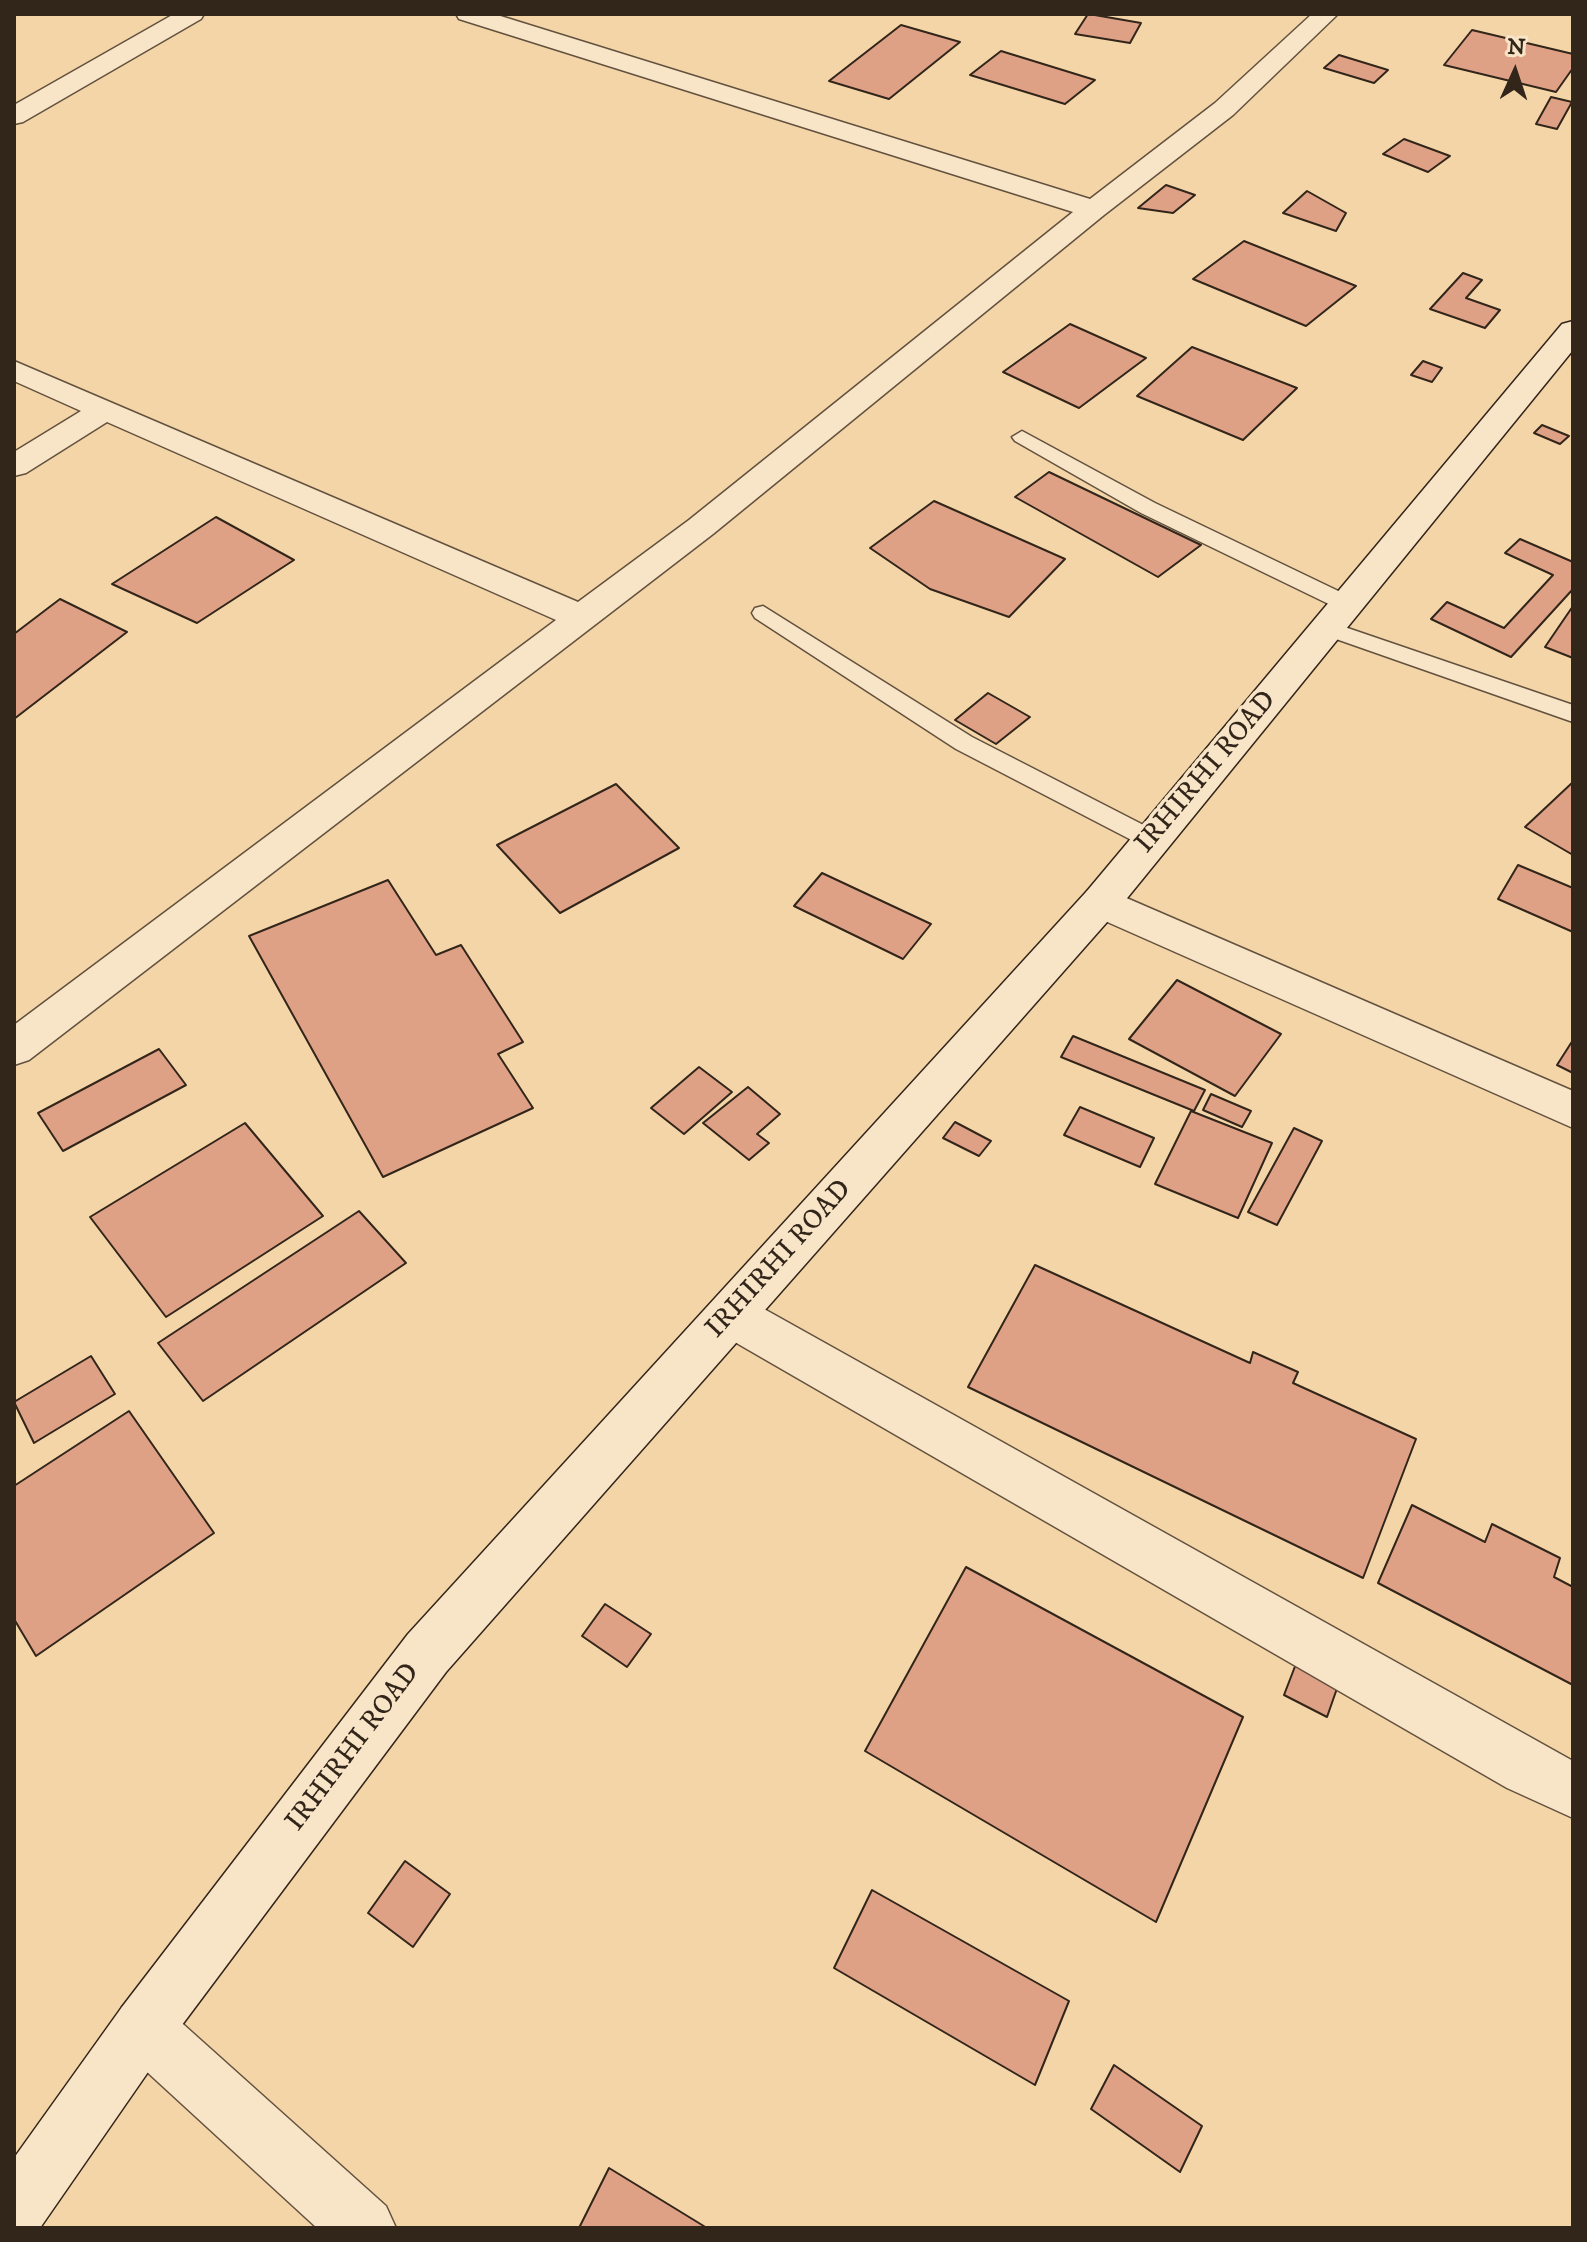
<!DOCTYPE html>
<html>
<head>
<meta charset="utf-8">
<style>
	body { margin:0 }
	#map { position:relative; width:1587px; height:2242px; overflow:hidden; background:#f4d5a8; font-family:"IM FELL DW Pica",serif }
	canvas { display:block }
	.frame { position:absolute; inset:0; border:16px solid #32251a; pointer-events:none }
	.north { position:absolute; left:1475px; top:32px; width:80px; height:80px; -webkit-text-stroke:6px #f8e4c6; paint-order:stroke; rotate:3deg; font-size:22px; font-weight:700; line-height:32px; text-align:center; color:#32251a }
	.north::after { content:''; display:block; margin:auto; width:28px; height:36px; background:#32251a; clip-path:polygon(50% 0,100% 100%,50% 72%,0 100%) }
</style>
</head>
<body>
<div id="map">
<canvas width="1587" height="2242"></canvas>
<div class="frame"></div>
<div class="north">N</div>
</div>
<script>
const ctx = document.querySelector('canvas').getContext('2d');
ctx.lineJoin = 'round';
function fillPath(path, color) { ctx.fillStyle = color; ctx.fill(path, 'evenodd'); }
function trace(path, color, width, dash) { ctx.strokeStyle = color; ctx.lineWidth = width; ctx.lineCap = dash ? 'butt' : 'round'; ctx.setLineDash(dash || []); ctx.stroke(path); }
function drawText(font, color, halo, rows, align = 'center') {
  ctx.font = font + ' "IM FELL DW Pica",serif'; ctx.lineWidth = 7; ctx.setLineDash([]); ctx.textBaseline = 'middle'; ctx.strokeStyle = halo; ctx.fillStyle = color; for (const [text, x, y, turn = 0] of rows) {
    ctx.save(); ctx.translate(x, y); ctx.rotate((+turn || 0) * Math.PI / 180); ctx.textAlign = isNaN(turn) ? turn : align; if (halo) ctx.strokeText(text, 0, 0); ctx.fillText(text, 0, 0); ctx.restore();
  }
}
const building = new Path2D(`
	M1088,14H1089L1141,23L1130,43L1075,34Z
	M901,25L960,42L889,99L829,81Z
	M1472,30L1573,54V68L1556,92L1444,65Z
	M1001,51L1095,80L1065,104L970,75Z
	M1339,55L1388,70L1374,83L1324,68Z
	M1551,97L1572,102L1557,129L1536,124Z
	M1404,139L1450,156L1428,172L1383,154Z
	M1166,185L1195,195L1173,213L1138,208Z
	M1307,191L1346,213L1336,231L1283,213Z
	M1244,241L1356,286L1306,326L1193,279Z
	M1463,273L1482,280L1466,298L1500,310L1485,328L1430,309Z
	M1070,324L1146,358L1079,408L1003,372Z
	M1192,347L1297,388L1243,440L1137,396Z
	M1423,361L1442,368L1432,382L1411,375Z
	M1542,425L1569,436L1560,444L1534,433Z
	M1049,472L1201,545L1158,577L1015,497Z
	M934,501L1065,559L1009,617L930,589L870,548Z
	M216,517L294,560L197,623L112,584Z
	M1520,539L1573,562V589L1511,657L1431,619L1447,602L1504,628L1553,575L1505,553Z
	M60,599L127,632L14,719V634Z
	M1573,606V658L1545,647Z
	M988,693L1030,717L996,744L955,720Z
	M1573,782V855L1525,827Z
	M616,784L679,848L560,913L497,845Z
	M1518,865L1573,888V932L1498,899Z
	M822,873L931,924L903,959L794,906Z
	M388,880L436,955L461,945L523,1042L498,1054L533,1108L383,1177L249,936Z
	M1177,980L1281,1034L1235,1096L1129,1039Z
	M1073,1036L1205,1090L1194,1111L1061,1057Z
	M1573,1040V1073L1557,1065Z
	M159,1049L186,1085L63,1151L38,1113Z
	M699,1067L732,1092L684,1134L651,1108Z
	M748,1087L780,1114L757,1134L769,1143L749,1160L703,1123Z
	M1211,1094L1251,1111L1242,1127L1203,1110Z
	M1080,1107L1154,1138L1140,1167L1064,1135Z
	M1191,1111L1272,1143L1238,1218L1155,1184Z
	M955,1122L991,1141L979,1156L943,1138Z
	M245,1123L323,1216L166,1317L90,1217Z
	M1294,1128L1322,1141L1277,1225L1248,1212Z
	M359,1211L406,1263L203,1401L158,1343Z
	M1035,1265L1250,1363L1253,1352L1298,1372L1293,1383L1416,1439L1363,1578L968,1387Z
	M91,1356L115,1394L34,1443L14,1402Z
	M129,1411L214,1533L36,1656L14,1619V1486Z
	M1412,1505L1485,1542L1492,1524L1560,1558L1554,1577L1573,1587V1685L1378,1583Z
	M966,1567L1243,1717L1156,1922L865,1751Z
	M605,1604L651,1634L627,1667L582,1636Z
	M1299,1656L1341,1677L1327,1717L1284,1695Z
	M405,1861L450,1894L413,1947L368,1913Z
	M872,1890L1069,2001L1035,2085L834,1968Z
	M1114,2065L1202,2126L1180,2172L1091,2109Z
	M609,2168L707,2228H579Z`);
fillPath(building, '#dfa185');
trace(building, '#32251a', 2);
const lane = new Path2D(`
	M1022,431L1155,503L1355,599L1358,604L1355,609H1339L1141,513L1015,441L1012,437Z
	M763,606L972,737L1161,834L1164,840L1161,846L1152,849L1143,846L956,749L755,618L752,613L755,608Z
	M1327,621L1573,705V722L1319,633L1316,628L1319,623Z`);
const street = new Path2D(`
	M174,14H204L201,19L23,122L14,124V105Z
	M456,14H494L1090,199L1215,103L1312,14H1338L1233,115L1104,215L713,534L29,1060L14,1065V1025L556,620L107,422L26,473L14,476V452L81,411L14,381V361L578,602L689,520L1073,212L459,19Z
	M1101,887L1573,1091V1128L1087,913L1081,902L1087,891Z
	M731,1294L748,1300L1573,1761V1818L1507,1788L714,1330L707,1315L714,1300Z
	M143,1998L164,2007L386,2206L396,2228H317L122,2049L113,2028L122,2007Z`);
const secondary = new Path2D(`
	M1573,321V350L1115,913L446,1672L164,2049L40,2228H14V2158L122,2007L408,1634L1087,891L1562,324Z`);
trace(lane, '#62513e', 3);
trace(street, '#62513e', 3);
trace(secondary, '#32251a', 3);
fillPath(lane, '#f8e4c6');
fillPath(street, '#f8e4c6');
fillPath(secondary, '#f8e4c6');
drawText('28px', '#32251a', '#f8e4c6', [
	["IRHIRHI ROAD",1207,773,-50],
	["IRHIRHI ROAD",780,1260,-48],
	["IRHIRHI ROAD",354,1748,-53]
]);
</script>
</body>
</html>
